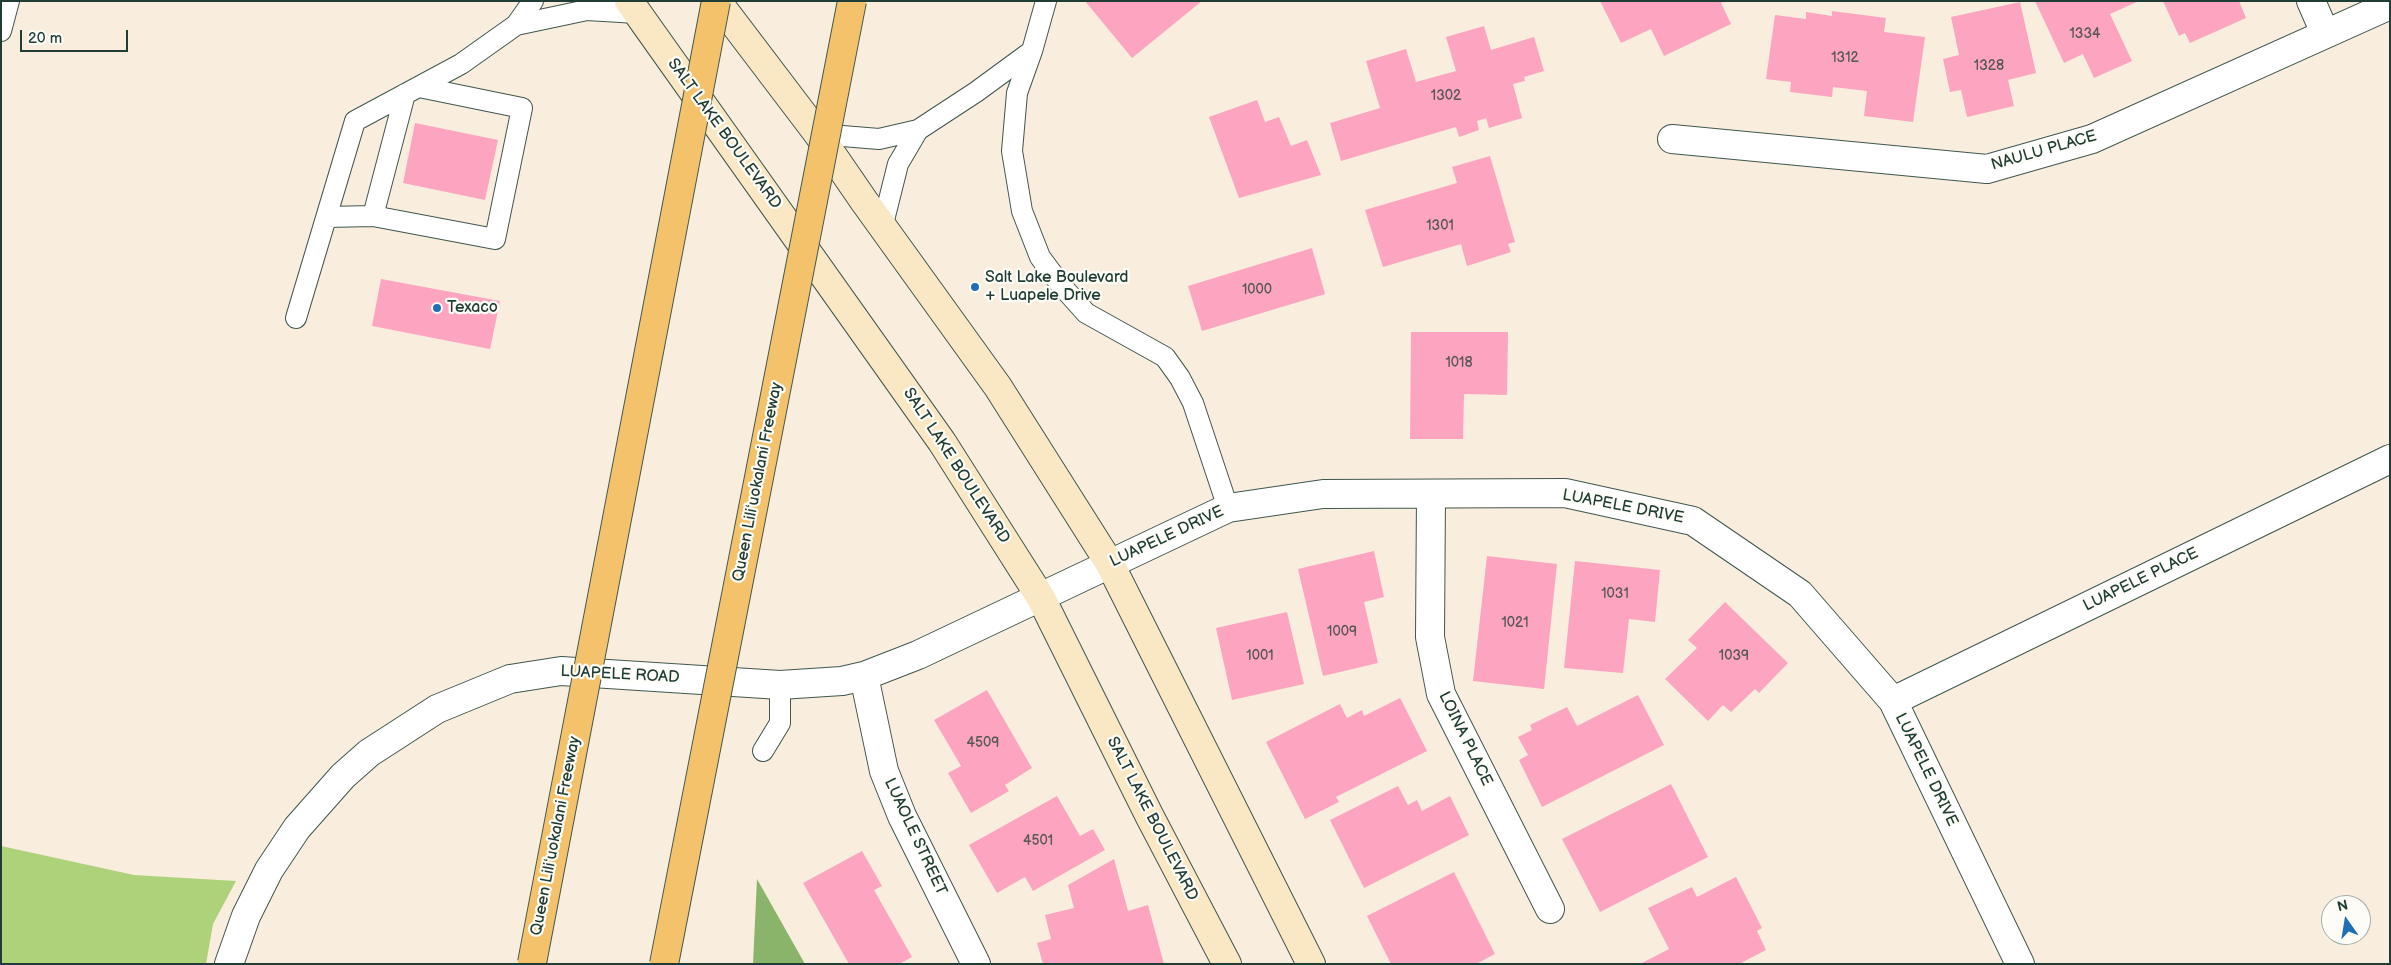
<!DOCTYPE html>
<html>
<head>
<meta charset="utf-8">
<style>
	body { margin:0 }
	#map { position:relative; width:2391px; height:965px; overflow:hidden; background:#f9edde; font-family:"Balsamiq Sans",sans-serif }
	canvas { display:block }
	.frame { position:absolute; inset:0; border:2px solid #1f3d34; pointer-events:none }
	.north { position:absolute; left:2321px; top:895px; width:50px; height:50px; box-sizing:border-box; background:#fdfcf7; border:1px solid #a4b0a9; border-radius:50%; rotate:347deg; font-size:14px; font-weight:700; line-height:20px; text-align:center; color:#1f3d34 }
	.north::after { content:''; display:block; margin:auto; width:18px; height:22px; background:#1f6fb2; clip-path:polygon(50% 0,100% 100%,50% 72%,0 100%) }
	.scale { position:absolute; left:20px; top:30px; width:108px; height:22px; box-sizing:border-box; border:2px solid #1f3d34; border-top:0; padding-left:6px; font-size:15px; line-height:18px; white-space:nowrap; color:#1f3d34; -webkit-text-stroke:4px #fdfcf7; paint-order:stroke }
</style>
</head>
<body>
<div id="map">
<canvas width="2391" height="965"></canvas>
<div class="frame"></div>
<div class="north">N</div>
<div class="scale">20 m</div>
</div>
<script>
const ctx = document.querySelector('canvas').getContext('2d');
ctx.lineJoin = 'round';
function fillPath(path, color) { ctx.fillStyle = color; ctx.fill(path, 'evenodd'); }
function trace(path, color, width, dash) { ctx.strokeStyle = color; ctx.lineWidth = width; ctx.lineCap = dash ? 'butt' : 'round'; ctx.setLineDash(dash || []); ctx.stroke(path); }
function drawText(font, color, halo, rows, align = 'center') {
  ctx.font = font + ' "Balsamiq Sans",sans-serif'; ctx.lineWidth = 4.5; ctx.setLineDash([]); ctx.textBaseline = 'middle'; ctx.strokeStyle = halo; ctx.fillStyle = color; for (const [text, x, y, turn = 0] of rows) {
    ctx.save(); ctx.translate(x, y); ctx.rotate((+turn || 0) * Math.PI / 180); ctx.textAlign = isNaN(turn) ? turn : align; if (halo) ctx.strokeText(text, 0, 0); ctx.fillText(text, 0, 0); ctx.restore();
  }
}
fillPath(new Path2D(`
	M1,846L134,875L236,881L213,924L206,964H1Z`), '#aed27a');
fillPath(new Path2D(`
	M757,879L805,964H753Z`), '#8ab46a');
fillPath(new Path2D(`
	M1085,1H1202L1132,58Z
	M1600,1H1725L1721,3L1731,24L1664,56L1651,29L1621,43Z
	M2035,1H2139L2110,14L2132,61L2094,78L2083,54L2064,63Z
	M2163,1H2239L2246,18L2190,43L2185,33L2179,36Z
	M2020,2L2036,73L2008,80L2014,106L1967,117L1961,90L1950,92L1943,59L1959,55L1951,17Z
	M1832,11L1886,18L1884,32L1925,37L1913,122L1864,116L1867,91L1833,87L1832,97L1790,92L1791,82L1766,79L1775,15L1806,19V12L1832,16Z
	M1484,26L1491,50L1534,37L1544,71L1524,77L1525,81L1513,84L1522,118L1489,128L1486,118L1477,121L1479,130L1459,137L1456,127L1341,161L1330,123L1380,108L1366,61L1406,49L1416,82L1456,71L1446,37Z
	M1257,100L1265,122L1279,117L1291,146L1307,140L1321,175L1239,198L1209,117Z
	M415,123L498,140L485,200L403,183Z
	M1490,156L1515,242L1508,244L1511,252L1467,266L1461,244L1383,267L1365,210L1457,183L1452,167Z
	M1312,248L1325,294L1202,331L1188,286Z
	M381,279L500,301L490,349L372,326Z
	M1411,332H1508L1507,395L1464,394L1463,439H1410Z
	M1374,551L1384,597L1364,602L1378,663L1323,676L1298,569Z
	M1487,556L1557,564L1544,689L1473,681Z
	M1575,561L1660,570L1655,622L1629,619L1623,673L1564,668Z
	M1725,602L1788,663L1759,693L1755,689L1731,712L1723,705L1708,721L1665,679L1697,648L1688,640Z
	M1287,612L1304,684L1232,700L1216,628Z
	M987,690L1032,768L1005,785L1009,791L971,813L948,773L961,766L934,720Z
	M1638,695L1664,745L1542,807L1519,760L1528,755L1518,737L1532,730L1530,725L1567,707L1577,726Z
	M1400,698L1427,751L1336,797L1339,802L1305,819L1266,742L1340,704L1347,718L1362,710L1364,716Z
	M1671,784L1708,857L1600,912L1562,839Z
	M1398,786L1408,805L1417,800L1422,811L1450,796L1469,835L1364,888L1330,820Z
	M1057,796L1080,836L1093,829L1105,850L1033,891L1025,877L997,893L969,845Z
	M862,851L882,886L874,890L912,957L899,964H849L803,883Z
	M1114,859L1128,911L1148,905L1164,964H1043L1037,943L1051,939L1045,915L1074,908L1068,885Z
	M1454,872L1495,954L1476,964H1391L1367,916Z
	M1736,877L1762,928L1757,931L1766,950L1739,964H1640L1669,949L1648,908L1692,887L1697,897Z`), '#fca4c0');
const service = new Path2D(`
	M516,25L587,10L637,13
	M1,31L9,1
	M1032,51L1017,93L1012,151L1022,211L1040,257L1060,284L1086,313L1165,357L1180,378L1193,403L1228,508
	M818,134L879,139L918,130L976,92L1032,51L1046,1
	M373,216L405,94
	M327,217L373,216L495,239L522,108L419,87
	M882,228L898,164L918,130
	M296,318L355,121L461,64L516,25L533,1
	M763,751L780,723V685`);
const minor = new Path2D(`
	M2311,1L2325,33
	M1672,139L1987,169L2092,139L2390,5
	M1431,495L1430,637L1441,694L1550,909
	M864,676L884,771L902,816L976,964
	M1893,701L2390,459
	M229,964L246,916L269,870L297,828L343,776L369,753L437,709L510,679L561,671L780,685L842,681L864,676L918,655L1228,508L1323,494L1565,493L1693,521L1800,594L1893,701L2020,964`);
const secondary = new Path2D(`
	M629,1L942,442L1041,598L1149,815L1227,964
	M717,1L818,134L864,201L998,387L1110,564L1311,964`);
trace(service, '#40574e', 22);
trace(minor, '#40574e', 30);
trace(secondary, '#40574e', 30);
trace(service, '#fff', 20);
trace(minor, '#fff', 28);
trace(secondary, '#fae7c3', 28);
const motorwayBridge = new Path2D(`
	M532,963L716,1
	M664,964L852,1`);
trace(motorwayBridge, '#40574e', 30, []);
trace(motorwayBridge, '#f3c26a', 28);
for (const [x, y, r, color] of [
	[975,287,5,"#1f6fb2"],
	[437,308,5,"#1f6fb2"]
]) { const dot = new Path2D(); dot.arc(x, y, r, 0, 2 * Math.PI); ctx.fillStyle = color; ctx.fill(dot); trace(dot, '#fdfcf7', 2); }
drawText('14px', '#565757', null, [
	["1334",2085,34],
	["1312",1845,58],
	["1328",1989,66],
	["1302",1446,96],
	["1301",1440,226],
	["1000",1257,290],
	["1018",1459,363],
	["1031",1615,594],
	["1021",1515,623],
	["1009",1342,632],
	["1001",1260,656],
	["1039",1734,656],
	["4509",983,743],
	["4501",1038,841]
]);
drawText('16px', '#1f3d34', '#fdfcf7', [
	["SALT LAKE BOULEVARD",724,134,54],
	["NAULU PLACE",2044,151,-16],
	["SALT LAKE BOULEVARD",956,466,57],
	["Queen Liliʻuokalani Freeway",758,482,-79],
	["LUAPELE DRIVE",1623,507,11],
	["LUAPELE DRIVE",1167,537,-25],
	["LUAPELE PLACE",2141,580,-26],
	["LUAPELE ROAD",620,675,3],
	["LOINA PLACE",1465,739,64],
	["LUAPELE DRIVE",1926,770,64],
	["SALT LAKE BOULEVARD",1152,819,63],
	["Queen Liliʻuokalani Freeway",556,836,-79],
	["LUAOLE STREET",915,837,65]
]);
drawText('16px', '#1f3d34', '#fdfcf7', [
	["Salt Lake Boulevard",985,278],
	["+ Luapele Drive",985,296],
	["Texaco",447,308]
], 'left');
</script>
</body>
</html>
